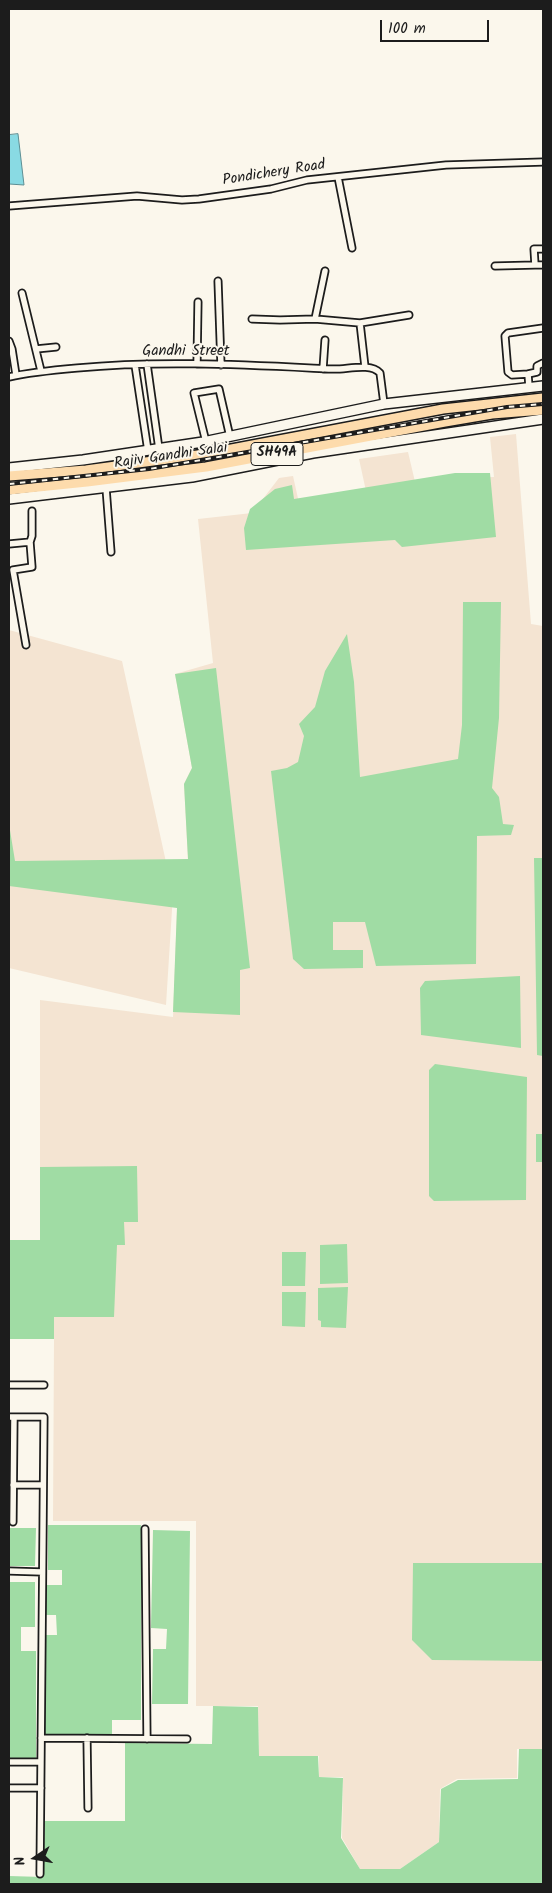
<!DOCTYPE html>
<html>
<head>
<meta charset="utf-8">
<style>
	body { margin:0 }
	#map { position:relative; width:552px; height:1893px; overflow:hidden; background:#fbf7ec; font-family:Kalam,sans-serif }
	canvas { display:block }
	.frame { position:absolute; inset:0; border:10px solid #1c1c1c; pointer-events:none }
	.north { position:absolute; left:10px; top:1833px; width:50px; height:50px; -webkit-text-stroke:4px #fbf7ec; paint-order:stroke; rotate:258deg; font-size:14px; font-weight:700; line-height:20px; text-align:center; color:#1c1c1c }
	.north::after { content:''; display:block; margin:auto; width:18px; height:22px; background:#1c1c1c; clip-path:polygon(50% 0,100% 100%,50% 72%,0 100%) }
	.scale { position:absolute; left:380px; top:20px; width:109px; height:22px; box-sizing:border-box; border:2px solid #1c1c1c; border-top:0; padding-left:6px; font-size:15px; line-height:18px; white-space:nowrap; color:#1c1c1c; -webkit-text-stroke:4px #fbf7ec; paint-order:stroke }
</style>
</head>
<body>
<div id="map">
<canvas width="552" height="1893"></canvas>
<div class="frame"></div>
<div class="north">N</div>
<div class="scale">100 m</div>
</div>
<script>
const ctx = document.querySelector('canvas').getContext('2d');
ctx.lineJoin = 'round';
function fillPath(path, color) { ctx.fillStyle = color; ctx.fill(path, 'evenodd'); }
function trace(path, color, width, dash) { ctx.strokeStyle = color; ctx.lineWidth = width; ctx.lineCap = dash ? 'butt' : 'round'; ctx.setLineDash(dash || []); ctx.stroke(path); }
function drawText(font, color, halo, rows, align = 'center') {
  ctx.font = font + ' Kalam,sans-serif'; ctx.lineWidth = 4; ctx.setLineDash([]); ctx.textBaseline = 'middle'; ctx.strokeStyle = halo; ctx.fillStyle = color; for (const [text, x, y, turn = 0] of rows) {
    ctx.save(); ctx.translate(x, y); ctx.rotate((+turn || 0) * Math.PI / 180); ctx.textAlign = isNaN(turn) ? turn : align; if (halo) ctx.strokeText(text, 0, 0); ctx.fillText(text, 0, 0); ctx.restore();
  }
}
fillPath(new Path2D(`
	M516,434L531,624L543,626V1749H517V1778L457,1779L440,1789L439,1842L400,1869H360L342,1838L343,1777H319V1756H259L258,1706H196V1521H53L54,1339L9,1240H40V1000L173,1017L177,908L188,860L184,784L192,768L175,674L213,663L198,519L252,513L279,478L293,476L299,503L366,491L359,459L408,452L416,486L460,478L494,477L490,437Z
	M9,630L122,661L173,894L166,1005L9,968Z`), '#f4e4d2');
fillPath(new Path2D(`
	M455,473H490L496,537L402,547L395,540L246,550L244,528L250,509L275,489L292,485L294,499Z
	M463,602H501L499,718L492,788L499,797L503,824L514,825L511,835L477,836L476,964L376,966L365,922H333V950H363V968L304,969L293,959L271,771L287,768L298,762L304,736L299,724L315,707L325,671L347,634L354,682L360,777L458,759L462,725Z
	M216,668L250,968L240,970V1015L173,1012L177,908L9,886V824L15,861L188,859L184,784L192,768L175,674Z
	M534,858H543V1056L537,1055Z
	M520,976L521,1048L421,1035L420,988L425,981Z
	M435,1064L527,1077L526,1200L434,1201L429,1196V1070Z
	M536,1134H543V1162H536Z
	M137,1166L138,1222H124L125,1245H117L114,1317H54V1339H9V1240H40V1167Z
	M347,1244L348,1283L320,1284V1245Z
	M282,1252H306L305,1286H282Z
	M348,1287L346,1328L321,1327V1321L318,1320V1288Z
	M282,1292H306L305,1327L282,1326Z
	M48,1525H141V1720H112V1735L45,1734V1635H57L56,1615H46V1585H62V1570H48Z
	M9,1528H36L35,1566H9Z
	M153,1530L190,1531L188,1704H152L153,1649H166L167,1629L151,1628Z
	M413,1563H543V1661L432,1660L412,1640Z
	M9,1582H35V1627H21V1651H36V1759H9Z
	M213,1706L258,1707L259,1756H318L319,1777L343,1778L341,1838L360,1869H400L439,1842L441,1789L458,1780L518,1779L519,1749H543V1884H9V1876L43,1877L45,1821H125V1743L212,1744Z`), '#a0dca4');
const water = new Path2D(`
	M18,134L24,185L9,184V135Z`);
fillPath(water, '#89dae3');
trace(water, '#5d8e93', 1);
const street = new Path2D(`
	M338,177L352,248
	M9,206L137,196L182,200L199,199L271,189L307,180L446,165L543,162
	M535,265H543
	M495,266L535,265L534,249H543
	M218,281L221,365
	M22,293L41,371
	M252,319L280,320L315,319L360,323L409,315
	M315,319L325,271
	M360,323L365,367
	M9,341L12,349L16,375
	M36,349L56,347
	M147,364L159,449
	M197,364L198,302
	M135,365L148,451
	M323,369L325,340
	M528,374L537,372V366L543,363
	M9,377C31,372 54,370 77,368C162,360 247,365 332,369C346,370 370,362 380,373L384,404
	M529,387L528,374L512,375L508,372L505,336L508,333L543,328
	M206,442L194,393L219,389L230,437
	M106,488L111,552
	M9,544L30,542L32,536V511
	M26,645L13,570L32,567L30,542
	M9,1385H44
	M9,1417H44L40,1874
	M13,1485H43
	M13,1522L14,1417
	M145,1529L147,1739
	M9,1571L42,1572
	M41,1738L187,1739
	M87,1738L88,1808
	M9,1762H41
	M9,1788H41`);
const secondary = new Path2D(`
	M9,468L83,460L203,442L384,404L543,386
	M9,499L192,477L313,453L543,419`);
const primary = new Path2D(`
	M9,476L86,470L205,454L443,409L543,398
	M9,490L87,482L206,467L445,422L492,414L543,410`);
trace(street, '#1c1c1c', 9);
trace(secondary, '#1c1c1c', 12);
trace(primary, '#1c1c1c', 12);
trace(street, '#fbf7ec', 5.5);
trace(secondary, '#fbf7ec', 9);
trace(primary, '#fddbac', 9);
const rail = new Path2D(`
	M9,484L149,469L507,407L543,404`);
trace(rail, '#1c1c1c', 4);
trace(rail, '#fbf7ec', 2, [5.5]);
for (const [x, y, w] of [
	[277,454,52]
]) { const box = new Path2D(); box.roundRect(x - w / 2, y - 11.5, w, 23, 4); ctx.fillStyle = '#fbf7ec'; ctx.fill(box); trace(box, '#1c1c1c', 1); }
drawText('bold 14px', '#1c1c1c', null, [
	["SH49A",277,454]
]);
drawText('15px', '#1c1c1c', '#fbf7ec', [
	["Pondichery Road",274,174,-9],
	["Gandhi Street",186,352],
	["Rajiv Gandhi Salai",171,457,-8]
]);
</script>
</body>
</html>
